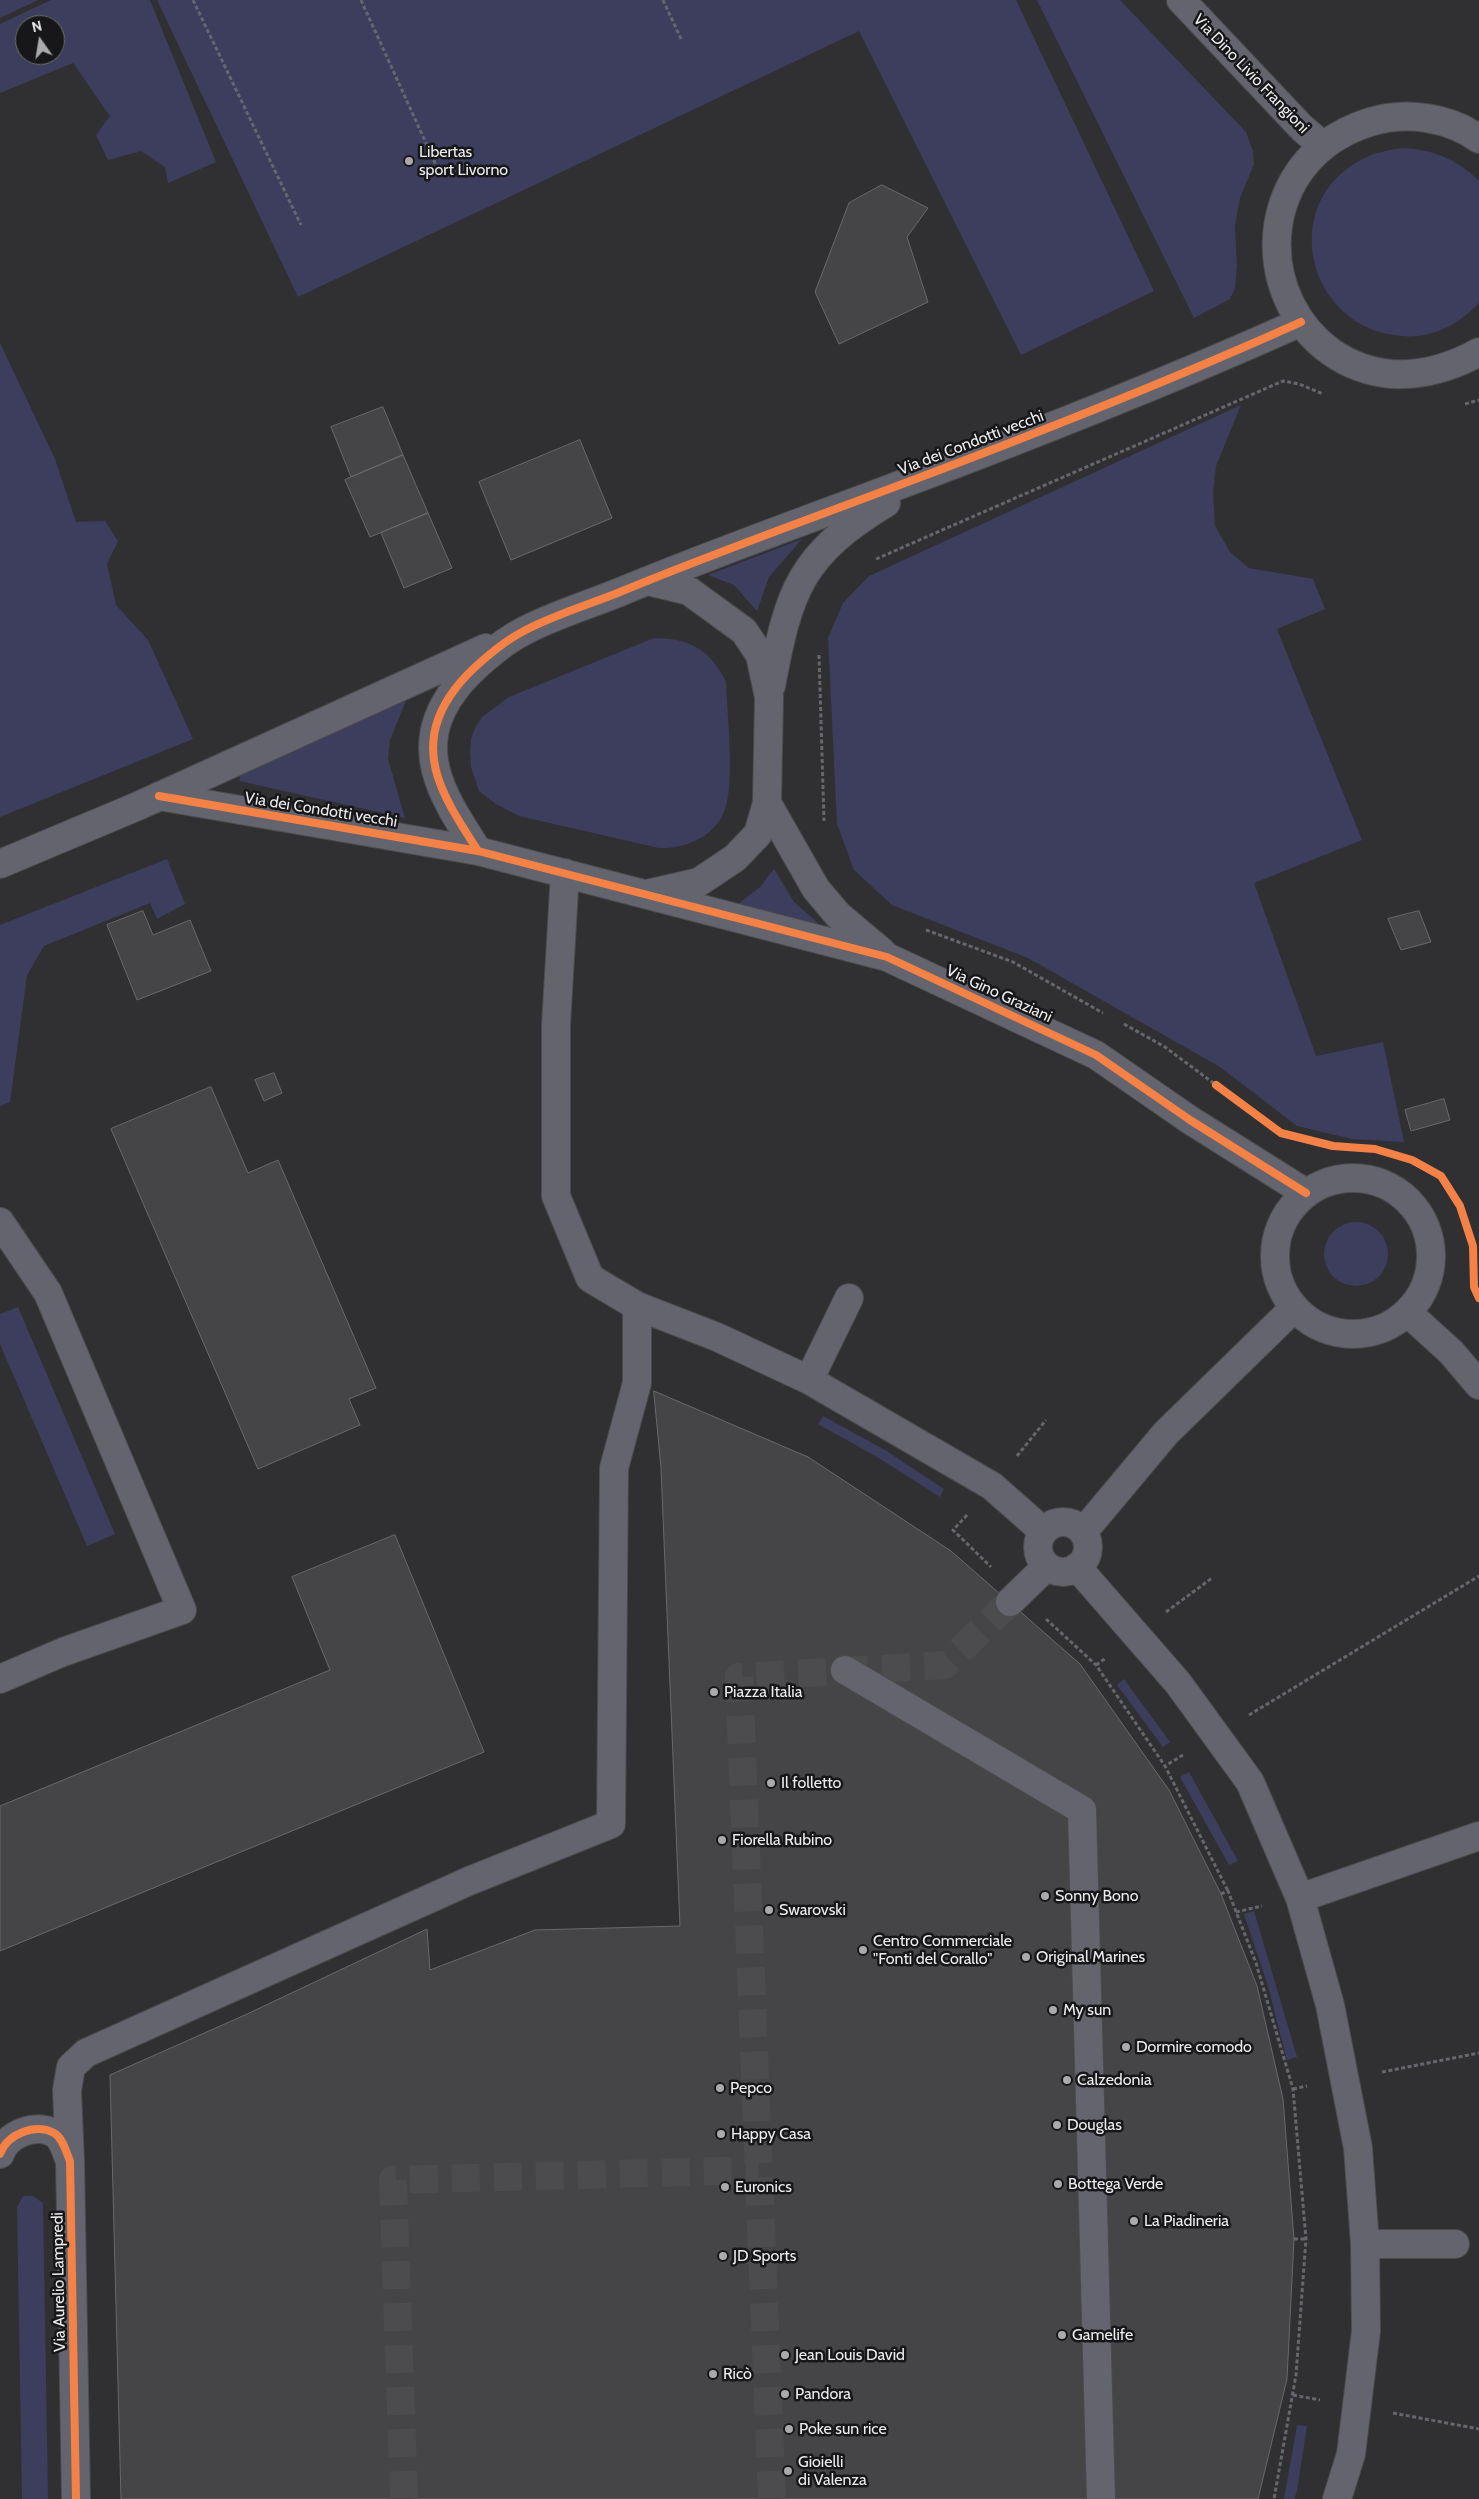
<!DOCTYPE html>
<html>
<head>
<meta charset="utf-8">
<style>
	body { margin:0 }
	#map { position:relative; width:1479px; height:2499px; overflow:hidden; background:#303033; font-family:Cabin,sans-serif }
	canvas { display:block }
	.north { position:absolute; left:15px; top:15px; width:50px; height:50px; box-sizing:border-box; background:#171719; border:1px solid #6c6c6f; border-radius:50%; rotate:347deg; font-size:14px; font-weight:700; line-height:20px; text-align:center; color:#ececef }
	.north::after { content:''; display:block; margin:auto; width:18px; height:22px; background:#aaaaad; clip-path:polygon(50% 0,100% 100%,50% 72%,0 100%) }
</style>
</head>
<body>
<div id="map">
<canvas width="1479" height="2499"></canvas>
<div class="north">N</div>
</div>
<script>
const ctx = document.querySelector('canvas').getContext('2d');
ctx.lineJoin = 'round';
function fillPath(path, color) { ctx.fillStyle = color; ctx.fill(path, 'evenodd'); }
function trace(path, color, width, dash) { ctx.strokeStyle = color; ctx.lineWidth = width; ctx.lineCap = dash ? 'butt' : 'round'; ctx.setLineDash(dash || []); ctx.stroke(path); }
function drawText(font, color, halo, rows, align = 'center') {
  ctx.font = font + ' Cabin,sans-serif'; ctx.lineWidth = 5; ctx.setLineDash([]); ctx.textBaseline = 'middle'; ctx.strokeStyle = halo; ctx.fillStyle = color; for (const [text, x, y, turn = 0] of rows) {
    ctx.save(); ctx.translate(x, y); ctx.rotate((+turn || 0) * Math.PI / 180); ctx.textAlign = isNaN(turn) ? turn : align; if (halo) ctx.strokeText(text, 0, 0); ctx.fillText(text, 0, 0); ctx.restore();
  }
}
fillPath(new Path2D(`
	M0,0H38L0,18Z
	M51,0H150L216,162L168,183L165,167L141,151L108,160L96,135L110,116L73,63L0,93V24ZM25,25H55V55H25Z
	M157,0H1016L1154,291L1021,355L859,31L298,297Z
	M1037,0H1120L1246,132L1253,151L1254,164L1240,198L1235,226L1237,266L1235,288L1230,299L1194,318Z
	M1403,148C1434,150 1457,159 1479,181V303C1459,324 1432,339 1402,336C1307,330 1276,202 1363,159C1376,152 1389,150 1403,148Z
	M0,343L55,459L76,522L105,521L118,541L107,564L116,605L148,640L193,739L0,817Z
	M1241,405L1216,466L1213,493L1215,526L1230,552L1249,568L1313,579L1325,609L1277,629L1362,840L1254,883L1316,1056L1383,1042L1404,1142L1352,1139L1297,1126L1220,1067L1028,958L892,905L854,870L837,824L828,638L843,603L869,576Z
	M802,539L769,577L757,611L734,585L708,575Z
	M654,638C689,638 710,649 726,682C727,713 735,783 725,809C716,836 686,849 659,848L519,816L496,804L479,791L471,767L470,752L471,739L475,728L482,717L509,697Z
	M406,701L390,740L388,759L405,818L239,781L243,767Z
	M167,859L185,904L157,919L150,903L44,946L27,975L10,1102L0,1106V925Z
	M774,869L794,902L826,930L738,904L760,887Z
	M1324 1254a32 32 0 1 1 64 0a32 32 0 1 1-64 0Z
	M18,1307L115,1534L87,1546L0,1344V1314Z
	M823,1416L885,1450L944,1489L940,1497L879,1458L818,1424Z
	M1124,1679L1170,1742L1163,1747L1117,1685Z
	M1189,1772L1238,1861L1229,1865L1180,1777Z
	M1254,1911L1297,2057L1287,2060L1268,1986L1244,1914Z
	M23,2196H33L43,2203L48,2499H22L17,2207Z
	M1297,2425L1307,2426L1297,2491L1294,2499H1284Z`), '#3d3d5e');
const building = new Path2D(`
	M882,185L928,208L907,237L928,302L839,344L815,292L849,203Z
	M383,407L403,455L351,477L331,427Z
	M580,440L612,518L511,560L479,482Z
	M403,455L428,513L370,537L345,480Z
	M428,513L452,568L404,588L381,533Z
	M143,911L153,935L190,920L211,971L137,1000L107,925Z
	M1419,911L1431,942L1401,950L1388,919Z
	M274,1073L282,1093L264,1101L255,1080Z
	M211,1087L248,1173L278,1160L376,1388L349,1399L360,1425L258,1469L111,1129Z
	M1444,1099L1450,1120L1411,1131L1405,1110Z
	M654,1391L808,1457L951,1551L1080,1664L1169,1790L1221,1894L1257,1986L1283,2099L1294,2239L1287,2379L1258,2499H121L110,2075L245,2015L427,1929L430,1970L535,1930L680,1926L661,1468Z
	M395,1535L484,1752L0,1951V1806L330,1670L292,1577Z`);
fillPath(building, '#454547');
trace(building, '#69696c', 1);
trace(new Path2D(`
	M404,2499L393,2180L759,2170
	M772,2499L739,1677L945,1665L1010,1602`), '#4c4c4f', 28, [28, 14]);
const minor = new Path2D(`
	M1181,0L1302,128L1323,146
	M1479,139C1449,117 1406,111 1370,122C1338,132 1311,151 1294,180C1248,260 1298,366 1392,374C1424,376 1452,367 1479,352
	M647,581L689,591L744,631L760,655L769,697L767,803L758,834L735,858L699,882L651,893
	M771,686C789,590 800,555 886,503
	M159,796L478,851L887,957L1096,1055L1190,1120L1306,1193
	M767,803L816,889L838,915L882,952
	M478,851C444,798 409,749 455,689C469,670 501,643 522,632C551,616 588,605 620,592C714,553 810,519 905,483C1038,433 1172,380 1301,322
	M0,864L138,806L486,648
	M565,873L556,1025V1196L590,1278L637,1306L717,1337L809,1380L992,1486L1043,1531
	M1275 1256a78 78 0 1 1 156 0a78 78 0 1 1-156 0Z
	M0,1222L48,1293L182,1610L63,1652L0,1679
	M1408,1313L1451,1352L1479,1385
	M809,1380L849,1298
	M1038 1547a25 25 0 1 1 50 0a25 25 0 1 1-50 0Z
	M1083,1532L1166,1433L1294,1308
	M1077,1567L1178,1683L1250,1782L1300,1898L1330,2005L1358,2148L1365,2244L1366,2331L1351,2454L1337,2499
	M1010,1602L1047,1566
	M845,1670L1082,1810L1101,2499
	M1300,1898L1479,1836
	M0,2154C7,2134 35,2123 54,2133C63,2138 66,2152 70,2161L76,2499
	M70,2161L67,2090L71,2067L86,2053L469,1881L611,1824L614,1468L637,1383V1306
	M1365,2244H1455`);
trace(minor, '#4b4b4c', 30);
trace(new Path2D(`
	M193,0L301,225
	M361,0L436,165
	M663,0L682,41
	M1465,404L1479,400
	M876,559L1283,381L1299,384L1323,394
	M819,655L824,821
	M926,930L1013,962L1103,1013
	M1124,1024L1165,1047L1216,1085
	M1017,1456L1046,1420
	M967,1515L953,1530L991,1567
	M1166,1612L1212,1578
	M1046,1619L1096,1665L1165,1766
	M1096,1665L1106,1658
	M1249,1715L1479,1576
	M1183,1755L1165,1766L1228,1891
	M1221,1894L1228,1891L1256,1963L1293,2089L1306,2239L1296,2375L1274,2499
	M1236,1912L1262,1906
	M1382,2072L1479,2053
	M1293,2089L1307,2086
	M1294,2239H1306
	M1293,2395L1320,2400
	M1393,2413L1479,2429`), '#66676c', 3, [4, 2.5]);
trace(minor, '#63646d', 28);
trace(new Path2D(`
	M159,796L478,851L887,957L1096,1055L1190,1120L1306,1193
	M478,851C444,798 409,749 455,689C469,670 501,643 522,632C551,616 588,605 620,592C714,553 810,519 905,483C1038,433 1172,380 1301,322
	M1216,1085L1281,1133L1333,1146L1375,1149L1412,1160L1441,1176L1460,1206L1473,1246L1474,1287L1479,1298
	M0,2154C7,2134 35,2123 54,2133C63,2138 66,2152 70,2161L76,2499`), '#f48246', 8);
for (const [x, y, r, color] of [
	[409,161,5,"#aaaaad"],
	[714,1692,5,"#aaaaad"],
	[771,1783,5,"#aaaaad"],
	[722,1840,5,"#aaaaad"],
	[1045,1896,5,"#aaaaad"],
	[769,1910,5,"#aaaaad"],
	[863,1950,5,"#aaaaad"],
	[1026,1957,5,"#aaaaad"],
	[1053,2010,5,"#aaaaad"],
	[1126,2047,5,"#aaaaad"],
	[1067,2080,5,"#aaaaad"],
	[720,2088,5,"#aaaaad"],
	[1057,2125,5,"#aaaaad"],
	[721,2134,5,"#aaaaad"],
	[1058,2184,5,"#aaaaad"],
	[725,2187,5,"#aaaaad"],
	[1134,2221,5,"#aaaaad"],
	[723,2256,5,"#aaaaad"],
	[1062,2335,5,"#aaaaad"],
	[785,2355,5,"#aaaaad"],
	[713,2374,5,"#aaaaad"],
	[785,2394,5,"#aaaaad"],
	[789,2429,5,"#aaaaad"],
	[788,2471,5,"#aaaaad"]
]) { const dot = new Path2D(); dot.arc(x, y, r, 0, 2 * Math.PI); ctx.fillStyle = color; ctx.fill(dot); trace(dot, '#171719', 2); }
drawText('16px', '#ececef', '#171719', [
	["Via Dino Livio Frangioni",1251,74,46],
	["Via dei Condotti vecchi",971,443,-21],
	["Via dei Condotti vecchi",321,810,9],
	["Via Gino Graziani",999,994,25],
	["Via Aurelio Lampredi",59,2282,-91]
]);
drawText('16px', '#ececef', '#171719', [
	["Libertas",419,152],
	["sport Livorno",419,170],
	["Piazza Italia",724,1692],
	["Il folletto",781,1783],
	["Fiorella Rubino",732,1840],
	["Sonny Bono",1055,1896],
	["Swarovski",779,1910],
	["Centro Commerciale",873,1941],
	["\"Fonti del Corallo\"",873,1959],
	["Original Marines",1036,1957],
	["My sun",1063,2010],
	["Dormire comodo",1136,2047],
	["Calzedonia",1077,2080],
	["Pepco",730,2088],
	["Douglas",1067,2125],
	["Happy Casa",731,2134],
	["Bottega Verde",1068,2184],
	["Euronics",735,2187],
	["La Piadineria",1144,2221],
	["JD Sports",733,2256],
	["Gamelife",1072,2335],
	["Jean Louis David",795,2355],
	["Ricò",723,2374],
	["Pandora",795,2394],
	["Poke sun rice",799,2429],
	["Gioielli",798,2462],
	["di Valenza",798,2480]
], 'left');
</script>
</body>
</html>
